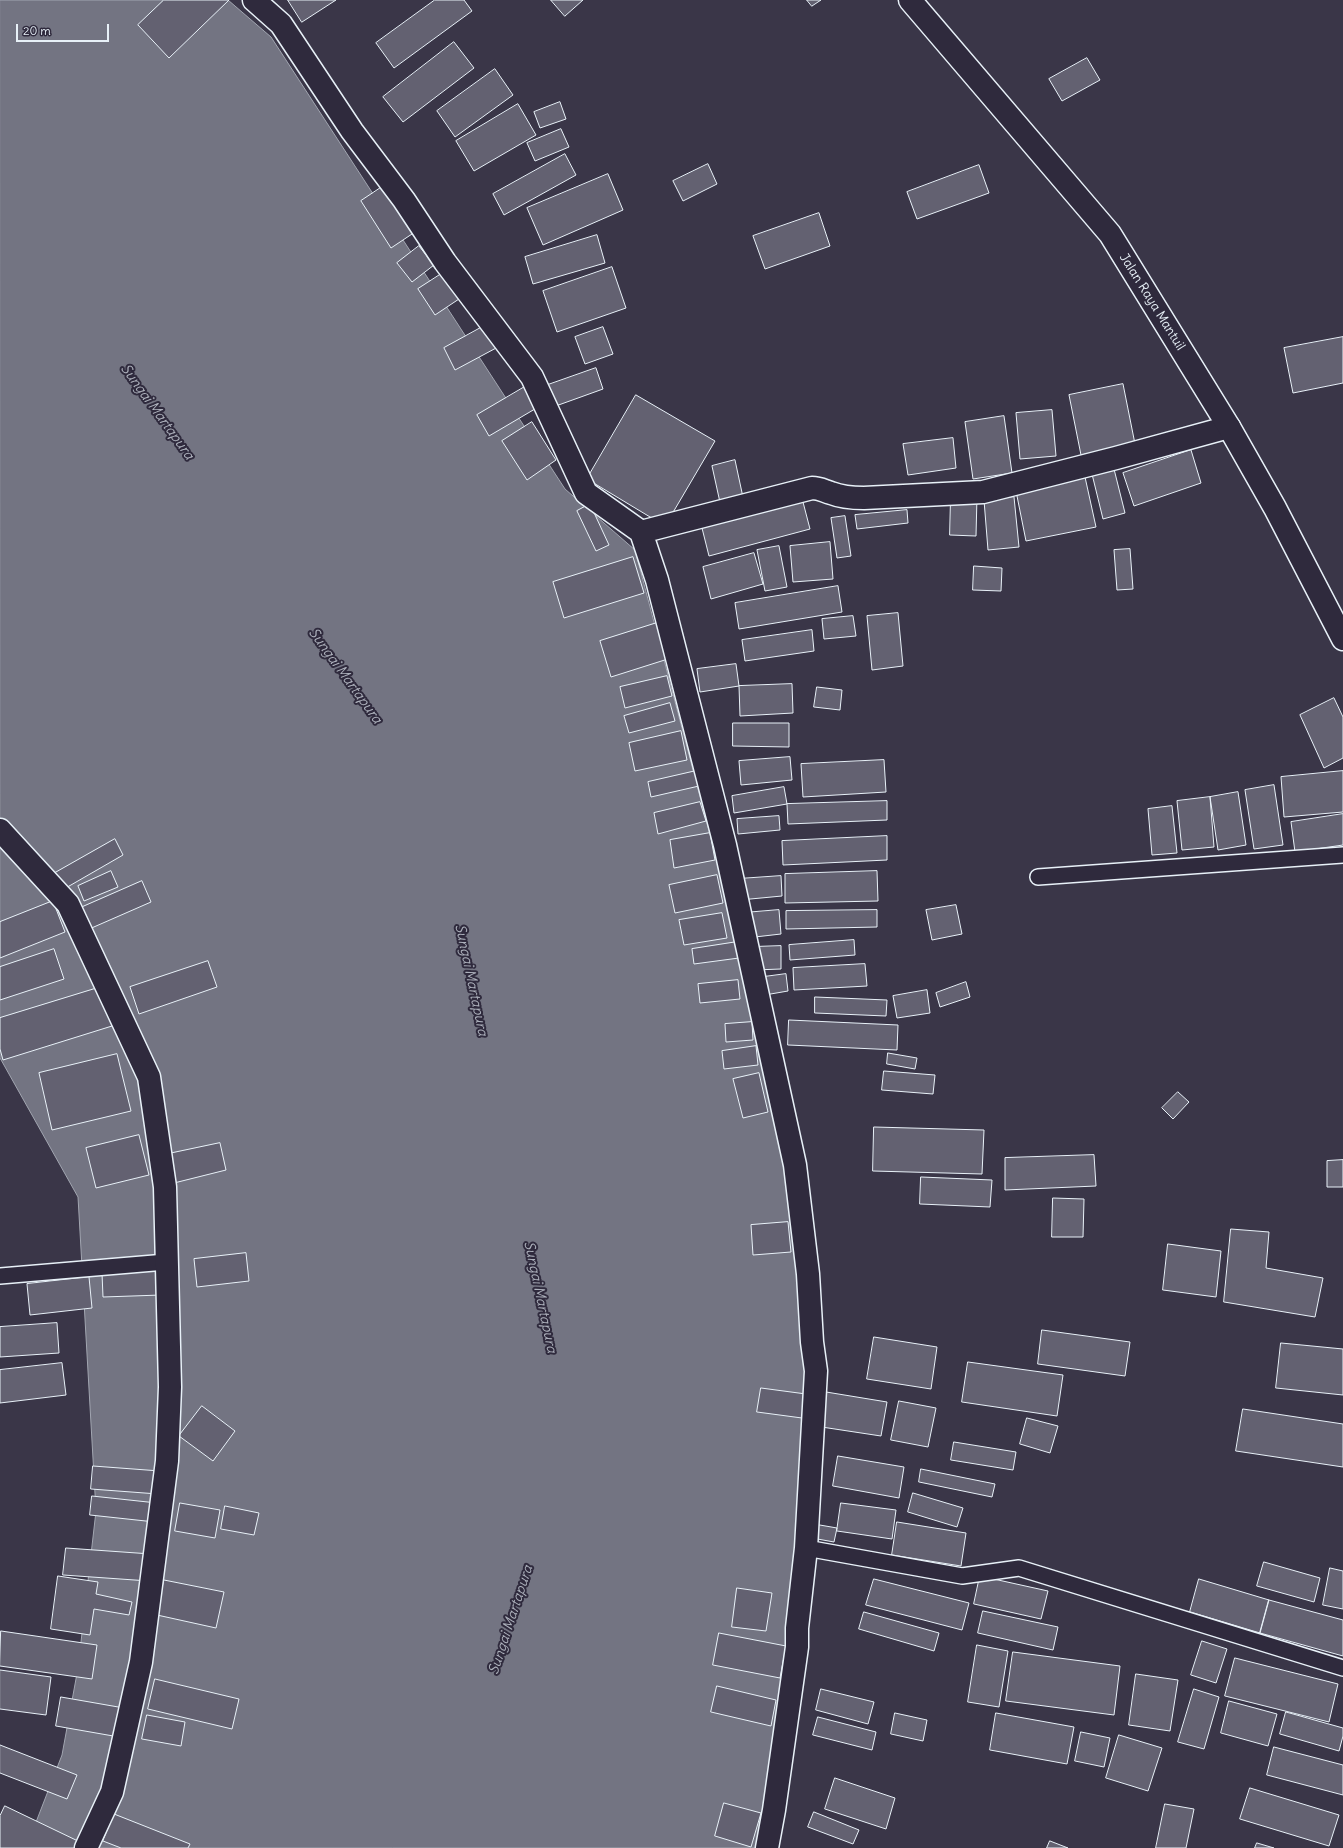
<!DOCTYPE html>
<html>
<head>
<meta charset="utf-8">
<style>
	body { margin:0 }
	#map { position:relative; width:1343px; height:1848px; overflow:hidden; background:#3a3648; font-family:Delius,sans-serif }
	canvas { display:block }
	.scale { position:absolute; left:16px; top:24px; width:93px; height:18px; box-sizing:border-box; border:2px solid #e8f1f8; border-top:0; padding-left:5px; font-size:12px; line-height:14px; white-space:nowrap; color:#e8f1f8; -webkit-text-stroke:3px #2f2a3d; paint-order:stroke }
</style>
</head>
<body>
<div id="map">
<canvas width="1343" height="1848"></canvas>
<div class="scale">20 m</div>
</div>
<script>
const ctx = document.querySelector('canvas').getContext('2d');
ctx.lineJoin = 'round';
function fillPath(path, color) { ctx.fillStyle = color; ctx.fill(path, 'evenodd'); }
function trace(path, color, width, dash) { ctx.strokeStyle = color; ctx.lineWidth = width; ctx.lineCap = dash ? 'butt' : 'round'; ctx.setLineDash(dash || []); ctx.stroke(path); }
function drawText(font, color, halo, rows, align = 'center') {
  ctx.font = font + ' Delius,sans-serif'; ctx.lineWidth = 4; ctx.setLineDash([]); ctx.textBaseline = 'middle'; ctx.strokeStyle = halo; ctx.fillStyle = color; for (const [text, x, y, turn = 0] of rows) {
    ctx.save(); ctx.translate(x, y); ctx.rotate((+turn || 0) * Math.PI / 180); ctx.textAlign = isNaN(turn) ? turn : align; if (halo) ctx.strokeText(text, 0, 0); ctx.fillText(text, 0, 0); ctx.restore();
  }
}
const water = new Path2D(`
	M0,0H228L271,37L565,489L635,550L756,1009L805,1270L806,1347L800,1565L759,1848H26L62,1755L78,1668L96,1511L78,1197L0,1058Z`);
fillPath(water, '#737482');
trace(water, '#a2a6b1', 1);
const building = new Path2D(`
	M164,0H229L169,58L138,25Z
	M288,0H336L302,22Z
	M435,0H464L472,11L394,68L376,43Z
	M551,0H583L565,16Z
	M807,0H821L812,6Z
	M454,42L474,68L403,122L383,97Z
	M1087,58L1100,80L1062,101L1049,79Z
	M495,69L513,95L455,137L437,111Z
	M560,102L566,119L540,128L534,112Z
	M518,104L536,135L474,171L456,141Z
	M561,129L569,147L535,161L527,143Z
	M565,154L576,175L504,215L493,194Z
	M708,164L717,184L683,201L673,181Z
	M979,165L989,193L917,219L907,192Z
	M608,174L623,210L543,245L527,208Z
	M385,185L415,232L391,248L361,201Z
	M819,213L830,246L765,269L753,236Z
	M597,235L605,263L533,284L525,257Z
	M419,246L434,265L412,282L397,263Z
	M612,267L626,308L557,332L543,291Z
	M449,269L465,295L435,315L418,289Z
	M486,325L498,347L455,370L444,348Z
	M603,327L613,354L585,364L575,337Z
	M1343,337V383L1293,393L1284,348Z
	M596,368L603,389L553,407L545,386Z
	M1123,384L1135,444L1081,455L1069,395Z
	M528,385L540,406L489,436L477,415Z
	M636,395L715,441L665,526L587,479Z
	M1052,410L1056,456L1020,459L1016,413Z
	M1004,416L1012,473L973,479L965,422Z
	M532,422L556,460L527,480L502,441Z
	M953,438L956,468L908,475L903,444Z
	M1191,450L1201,483L1134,506L1123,473Z
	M735,460L744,502L721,507L712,466Z
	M1114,469L1125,513L1103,519L1092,474Z
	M1085,477L1096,527L1026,541L1016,491Z
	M951,496H977L976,536L950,535Z
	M1014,497L1019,547L988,550L984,500Z
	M803,502L810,529L709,556L702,528Z
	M590,504L609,545L596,551L577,511Z
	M907,510L908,523L857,529L855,515Z
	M845,516L851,556L837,558L831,518Z
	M830,542L833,579L793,582L790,546Z
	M779,546L787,587L765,591L757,550Z
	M1130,549L1133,589L1117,590L1114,550Z
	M754,553L763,584L711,599L703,567Z
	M633,557L644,593L564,618L553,582Z
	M974,566L1002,568L1001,591L973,590Z
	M838,586L842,612L739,629L735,603Z
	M898,613L903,666L872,670L867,616Z
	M853,616L856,636L824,639L822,619Z
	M660,622L671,658L611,677L600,641Z
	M812,630L814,651L745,661L742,640Z
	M736,664L739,686L700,692L697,669Z
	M667,676L672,696L625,708L620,687Z
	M792,684L793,713L740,716L739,686Z
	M817,687L842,690L840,710L814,707Z
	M1334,698L1343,717V758L1324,768L1300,715Z
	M670,703L675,721L629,733L624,716Z
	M733,723H789V747L733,746Z
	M681,731L687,760L635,771L629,743Z
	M790,757L792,780L741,785L739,761Z
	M884,760L886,792L803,797L801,764Z
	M696,771L699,786L651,797L648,782Z
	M1343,771V812L1284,817L1281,777Z
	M1274,785L1283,845L1254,849L1245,790Z
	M784,787L787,804L734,813L732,796Z
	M1238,792L1246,845L1218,850L1210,797Z
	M1210,797L1214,847L1182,850L1177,801Z
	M887,801V820L788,824L787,804Z
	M700,802L706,821L658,834L654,813Z
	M1172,806L1177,853L1152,855L1148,809Z
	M1343,814V845L1295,852L1291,822Z
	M779,816L780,830L738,834L737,819Z
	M710,833L715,860L674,868L670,840Z
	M887,836V860L783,865L782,841Z
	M115,839L123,855L64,889L55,873Z
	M111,871L118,887L84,901L78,886Z
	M877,871L878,901L785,903V874Z
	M717,875L723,903L675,913L669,885Z
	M781,876L782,896L740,900L738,879Z
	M142,881L151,902L87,930L78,909Z
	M53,901L65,932L0,958V922Z
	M956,905L962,934L932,940L926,910Z
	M779,910L781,934L746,938L743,913Z
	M877,910V927L786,929V911Z
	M722,913L727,938L684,945L679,920Z
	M854,940L855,955L790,960L789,945Z
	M737,942L739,958L694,964L692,949Z
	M781,946V969L754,970L753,947Z
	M54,949L64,979L0,1000V967Z
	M208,961L217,987L139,1014L130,987Z
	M865,964L867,986L794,990L793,968Z
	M786,974L788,991L759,996L756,978Z
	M738,980L740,999L700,1003L698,984Z
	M966,982L970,997L940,1007L936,993Z
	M101,987L112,1026L3,1060L0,1049V1018Z
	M927,990L930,1013L897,1018L893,996Z
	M815,997L887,1000L886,1016L815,1013Z
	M789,1020L898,1025L897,1050L788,1045Z
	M752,1022L753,1040L726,1042L725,1024Z
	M756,1046L758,1065L724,1069L722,1051Z
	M888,1053L917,1058L915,1069L887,1064Z
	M117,1054L131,1111L52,1130L39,1073Z
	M884,1071L935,1075L933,1094L882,1090Z
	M759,1073L768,1112L743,1118L733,1079Z
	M1178,1092L1189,1102L1173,1119L1162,1108Z
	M874,1127L984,1130L982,1174L873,1171Z
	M139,1135L149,1175L96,1188L86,1148Z
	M220,1143L226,1170L174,1183L168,1154Z
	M1094,1155L1096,1186L1005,1190V1158Z
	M1343,1160V1187H1327V1161Z
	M921,1177L992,1180L990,1207L920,1204Z
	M1053,1198L1084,1199L1083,1237H1052Z
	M788,1222L791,1252L753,1255L751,1225Z
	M1231,1229L1269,1232L1266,1268L1323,1278L1315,1317L1224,1302Z
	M1168,1244L1221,1251L1216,1297L1163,1290Z
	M246,1253L249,1281L197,1287L194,1259Z
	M160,1271L161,1295L103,1297L102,1273Z
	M89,1277L92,1308L30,1315L27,1284Z
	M57,1323L59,1353L0,1357V1327Z
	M1042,1330L1130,1342L1125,1376L1038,1364Z
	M874,1337L937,1347L931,1389L867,1379Z
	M1281,1343L1343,1349V1395L1276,1388Z
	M968,1362L1063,1375L1057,1416L962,1402Z
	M62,1363L66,1395L0,1403V1370Z
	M761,1388L806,1394L802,1418L757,1412Z
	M820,1391L887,1402L881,1436L815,1426Z
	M899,1401L936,1408L928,1447L891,1440Z
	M202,1406L235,1431L213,1461L179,1436Z
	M1243,1409L1343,1424V1467L1236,1451Z
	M1027,1418L1058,1426L1050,1453L1020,1444Z
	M954,1442L1016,1452L1013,1470L951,1460Z
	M838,1456L904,1467L899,1498L833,1486Z
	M93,1466L160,1471L158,1494L91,1489Z
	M921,1469L995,1484L992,1497L919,1482Z
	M913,1493L963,1508L957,1527L908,1512Z
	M92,1496L157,1503L155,1522L90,1515Z
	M180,1503L220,1510L215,1538L175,1531Z
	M841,1503L896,1510L892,1539L837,1531Z
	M225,1506L259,1513L254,1535L221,1529Z
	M897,1522L966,1533L961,1566L892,1555Z
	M814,1524L837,1528L834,1542L812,1538Z
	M66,1548L151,1554L149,1581L63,1575Z
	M1264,1562L1320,1578L1314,1602L1257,1586Z
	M1330,1568L1343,1571V1609L1323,1605Z
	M58,1576L98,1582L96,1594L132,1602L129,1615L94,1609L90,1635L51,1629Z
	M980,1576L1048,1591L1041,1619L974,1604Z
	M874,1579L969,1603L962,1630L866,1605Z
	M1199,1579L1269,1600L1260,1633L1190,1612Z
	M164,1580L224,1592L216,1628L157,1615Z
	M737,1588L772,1593L766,1631L732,1627Z
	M1269,1600L1343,1620V1656L1260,1633Z
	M983,1611L1058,1627L1053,1650L978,1633Z
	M864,1612L939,1633L934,1651L859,1629Z
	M1,1631L97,1645L92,1679L0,1666Z
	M719,1633L786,1646L780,1678L713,1665Z
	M1202,1641L1227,1649L1216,1683L1191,1675Z
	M977,1645L1008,1651L999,1707L968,1702Z
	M1013,1652L1120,1666L1114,1715L1006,1701Z
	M1235,1658L1338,1684L1329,1722L1225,1696Z
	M0,1670L51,1677L46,1715L0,1709Z
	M1136,1674L1178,1680L1170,1731L1129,1725Z
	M155,1679L239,1699L232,1729L148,1709Z
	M717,1686L776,1700L771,1726L711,1712Z
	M821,1689L874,1702L868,1724L816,1710Z
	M1194,1689L1219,1697L1204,1749L1178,1742Z
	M61,1697L124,1708L119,1737L56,1726Z
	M1229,1701L1277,1714L1268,1746L1221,1733Z
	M1286,1712L1343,1728V1736L1339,1751L1280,1734Z
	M895,1713L927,1720L923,1741L891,1734Z
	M996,1713L1074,1727L1067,1764L990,1750Z
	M147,1715L185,1722L181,1746L142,1739Z
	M818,1717L876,1732L872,1750L813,1735Z
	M1081,1732L1110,1738L1104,1767L1075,1761Z
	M1119,1735L1162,1748L1148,1791L1106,1778Z
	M0,1745L77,1775L67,1799L0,1773Z
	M1274,1747L1343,1765V1795L1267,1775Z
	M835,1778L895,1798L886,1829L825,1809Z
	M1250,1788L1339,1815L1329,1846L1240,1819Z
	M724,1803L761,1813L751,1847L715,1836Z
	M1165,1804L1194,1809L1186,1848H1156Z
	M5,1806L80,1842L77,1848H0V1816Z
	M814,1812L859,1830L853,1844L808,1827Z
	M114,1814L190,1844L188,1848H121L103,1841Z
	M1050,1841L1068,1848H1047Z
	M1257,1843L1274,1848H1255Z`);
fillPath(building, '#636171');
trace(building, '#e8f1f8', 1);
const service = new Path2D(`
	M1038,877L1343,855
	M0,1276L166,1262
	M806,1548L962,1576L1019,1568L1343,1668`);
const minor = new Path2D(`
	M254,0L281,24L352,131L404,200L445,262L532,377L586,493L641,532L657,580L725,845L795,1165L808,1274L812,1342L816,1371L806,1548L797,1628V1647L774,1810L767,1848
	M641,532L812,488C820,488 824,491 831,493C841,497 852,498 864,498L983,492L1116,458L1229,427
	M0,830L68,904L149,1077L165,1187L170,1387L167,1461L141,1662L112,1792L86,1848`);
const tertiary = new Path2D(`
	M910,0L1110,234L1229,427L1275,508L1343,639`);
trace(service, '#e8f1f8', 18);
trace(minor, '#e8f1f8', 25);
trace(tertiary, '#e8f1f8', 25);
trace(service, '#2f2a3d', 15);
trace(minor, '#2f2a3d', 22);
trace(tertiary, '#2f2a3d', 22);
drawText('13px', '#e8f1f8', '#2f2a3d', [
	["Jalan Raya Mantuil",1152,302,58]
]);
drawText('italic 14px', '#aeb2bd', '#2f2a3d', [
	["Sungai Martapura",157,412,54],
	["Sungai Martapura",345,676,54],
	["Sungai Martapura",471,980,78],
	["Sungai Martapura",540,1297,78],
	["Sungai Martapura",511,1620,-72]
]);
</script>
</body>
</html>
